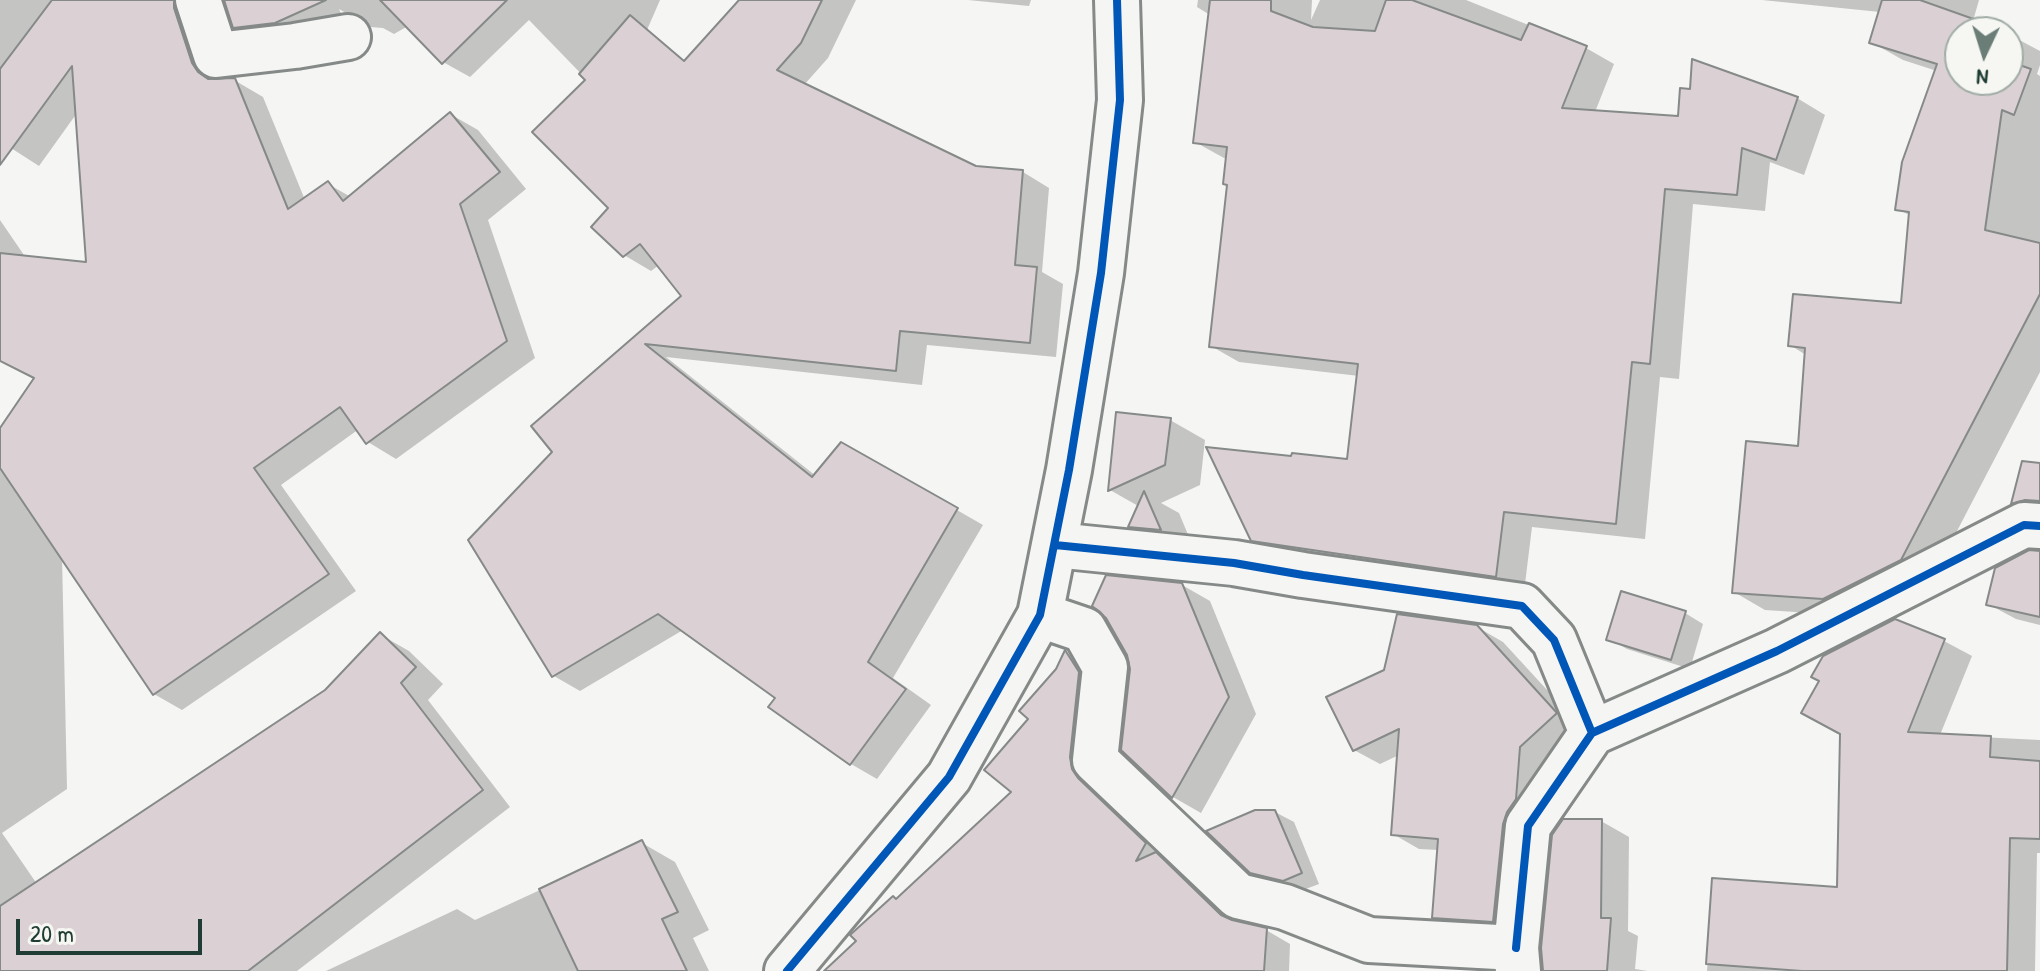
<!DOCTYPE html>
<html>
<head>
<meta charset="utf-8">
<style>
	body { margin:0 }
	#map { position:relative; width:2040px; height:971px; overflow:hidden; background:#f5f5f3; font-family:"Patrick Hand",sans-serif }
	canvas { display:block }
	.north { position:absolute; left:1944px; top:16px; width:80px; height:80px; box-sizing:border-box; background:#f6f6f2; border:2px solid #a0aca6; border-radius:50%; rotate:184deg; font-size:22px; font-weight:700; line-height:32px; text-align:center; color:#1f3d34 }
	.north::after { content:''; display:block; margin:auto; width:28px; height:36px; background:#6a7d77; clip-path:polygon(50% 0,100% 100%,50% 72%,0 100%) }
	.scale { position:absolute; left:16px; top:919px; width:186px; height:36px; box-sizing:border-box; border:4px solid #1f3d34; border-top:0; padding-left:10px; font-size:24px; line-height:28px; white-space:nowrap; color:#1f3d34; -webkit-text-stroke:6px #f6f6f2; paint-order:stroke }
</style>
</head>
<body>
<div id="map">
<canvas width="2040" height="971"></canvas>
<div class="north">N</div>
<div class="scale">20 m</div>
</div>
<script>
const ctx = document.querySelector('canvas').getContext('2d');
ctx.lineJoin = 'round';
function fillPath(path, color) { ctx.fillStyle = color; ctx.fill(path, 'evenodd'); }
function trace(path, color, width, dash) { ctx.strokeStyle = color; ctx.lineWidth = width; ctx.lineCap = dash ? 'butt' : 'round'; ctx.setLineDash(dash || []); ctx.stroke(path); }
fillPath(new Path2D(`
	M0,0H207L202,25L220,80H234L263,97L305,200L328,184L351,197L450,114L478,130L526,189L488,220L535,358L396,459L368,442L359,429L281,485L356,591L182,710L154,694L62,556L67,789L2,833L37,884L326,692L381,635L409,651L443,684L428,700L510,807L297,971H0V431L36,379L0,360V220L26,258L89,264L77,113L39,166L0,141Z
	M226,0H660L617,99L591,84L529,20L470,77L443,62L408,26L394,34L383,28L370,27L339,9L344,20L264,43L235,27Z
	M742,0H856L828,58L804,85L976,168L1023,172L1049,188L1042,272L1063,284L1056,357L927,345L922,385L666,357L816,476L842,444L983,525L893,678L931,705L877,779L851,764L777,697L683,630L580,691L554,676L555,452L684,296L659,265L651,271L624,255L611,208Z
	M968,0H1031L1029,6Z
	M1198,0H1312L1311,20L1320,0H1466L1586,48L1614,64L1595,112L1680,118L1797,98L1825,115L1804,175L1770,162L1765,211L1693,204L1679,379L1660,377L1645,539L1532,527L1524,592L1282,556L1253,539L1349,461L1359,376L1239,362L1211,346L1229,185L1228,159L1224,158L1195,142L1210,15L1197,7Z
	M1762,0H1979L1973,21L2004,32H1960V80H2008V34L2040,51V65L2037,74L2040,76V372L1933,577L1856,616L1765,610L1734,592L1800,448L1806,355L1790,345L1903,305L1911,216L1898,209L1937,71L1903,60L1871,42L1880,12Z
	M1170,420L1205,440L1200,485L1161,503L1179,513L1194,549L1165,546L1130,526L1140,507L1110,490Z
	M2040,552V625L2016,619L1988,604Z
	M1182,585L1210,601L1256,714L1201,813L1173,797L1123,750Z
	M1685,613L1703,624L1690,669L1627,649L1609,639Z
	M1477,627L1503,642L1582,728L1545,762L1541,814L1519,935L1460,932L1434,917L1439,850L1419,849L1393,834L1399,755L1380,764L1354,750Z
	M1944,641L1972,656L1940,735L2040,740V853H2037L2035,971H1707L1714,880L1839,889Z
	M1066,653L1090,666L1094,772L1170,859L1168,862L1180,869L1238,924L1266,930L1290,944L1289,971H827L897,901L1014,792L1031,719Z
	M1275,812L1294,822L1319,884L1303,890L1271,883L1252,872Z
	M1601,821L1629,837L1628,931L1638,936L1635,969L1648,971H1545Z
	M642,843L675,862L709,930L693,938L709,971H326L457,909L475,920Z`), '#0003');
const building = new Path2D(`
	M52,0H174V8L192,63L198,72L208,79L235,78L288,209L328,181L343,201L450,112L500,172L460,204L507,341L366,444L340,407L254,468L329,574L153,695L0,468V428L34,378L0,361V253L86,262L72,66L0,165V69Z
	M224,0H326L275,23L233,28Z
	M380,0H507L442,64Z
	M739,0H822L801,43L777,70L976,166L1023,170L1015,265L1037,267L1030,343L900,331L896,371L645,344L812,477L841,442L958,508L868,662L906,689L850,765L768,707L775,698L658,614L552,677L468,540L552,452L531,426L681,296L640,244L623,257L591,227L608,208L532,132L585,80L579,74L630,15L684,61Z
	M1210,0H1271V11L1313,27L1375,31L1386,0H1412L1521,40L1529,23L1587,46L1562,108L1678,116L1680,88L1690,89L1692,59L1798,97L1776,160L1742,148L1737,195L1665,189L1650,364L1632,362L1616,524L1504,512L1496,577L1251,541L1206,447L1291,456L1292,453L1347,459L1358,364L1209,347L1227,185L1223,184L1227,147L1193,143Z
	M1882,0H1920L2013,33L2008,49V32H1960V80H2008V61L2031,69L2014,115L2002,110L1985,230L2040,243V294L1901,560L1823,599L1732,593L1746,441L1798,446L1805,348L1788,346L1793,294L1901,303L1909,212L1895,210L1902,162L1937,64L1869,43Z
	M1116,412L1171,418L1165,465L1108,491Z
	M2022,461L2040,463V501L2025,500L2011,504Z
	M1144,491L1161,530L1128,527Z
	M2029,550L2040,551V617L1986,605L1995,568Z
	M1106,575L1182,583L1229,697L1172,798L1121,750L1130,669L1127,655L1106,618L1092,606Z
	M1621,591L1686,611L1671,660L1606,640Z
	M1397,614L1477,625L1557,713L1520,747L1516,799L1507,812L1503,824L1493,922L1432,918L1438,839L1391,835L1399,729L1353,751L1326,697L1384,670Z
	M1895,619L1945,639L1908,732L1991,736L1990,757L2040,761V839L2010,838L2007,971H1802L1706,964L1712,878L1837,887L1840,734L1801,713L1819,681L1811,677L1823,656Z
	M380,632L416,667L401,683L483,790L248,971H0V906L325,690Z
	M1065,650L1079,672L1070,757L1072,769L1078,778L1146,843L1136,861L1156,852L1221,915L1232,920L1267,928L1264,971H824L856,941L850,935L893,896L896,899L1011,792L984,770L1028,719L1019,711L1056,669Z
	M1255,810H1275L1302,873L1283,881L1250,873L1206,831Z
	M1563,819H1602L1601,918H1611L1607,971H1543L1541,948L1552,835Z
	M642,840L678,912L662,919L687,971H578L539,889Z`);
fillPath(building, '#dbd1d5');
trace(building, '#858a88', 2);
const minor = new Path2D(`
	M198,0L216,55L295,46L348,37
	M1055,545L1234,563L1303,575L1522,606L1554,640L1592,733L1528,826L1516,948
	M1040,615L1084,630L1105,667L1095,760L1238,896L1285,907L1369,940L1516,948L1518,971
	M1592,733L1777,651L2024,525L2040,526`);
const tertiary = new Path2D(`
	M787,971L949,777L1040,615L1069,470L1101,273L1120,100L1117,0`);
trace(minor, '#858a88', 50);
trace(tertiary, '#858a88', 50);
trace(minor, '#f5f5f3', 44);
trace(tertiary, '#f5f5f3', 44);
trace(new Path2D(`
	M1055,545L1234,563L1303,575L1522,606L1554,640L1592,733L1528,826L1516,948
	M1592,733L1777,651L2024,525L2040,526
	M787,971L949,777L1040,615L1069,470L1101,273L1120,100L1117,0`), '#0057b8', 8);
</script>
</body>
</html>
